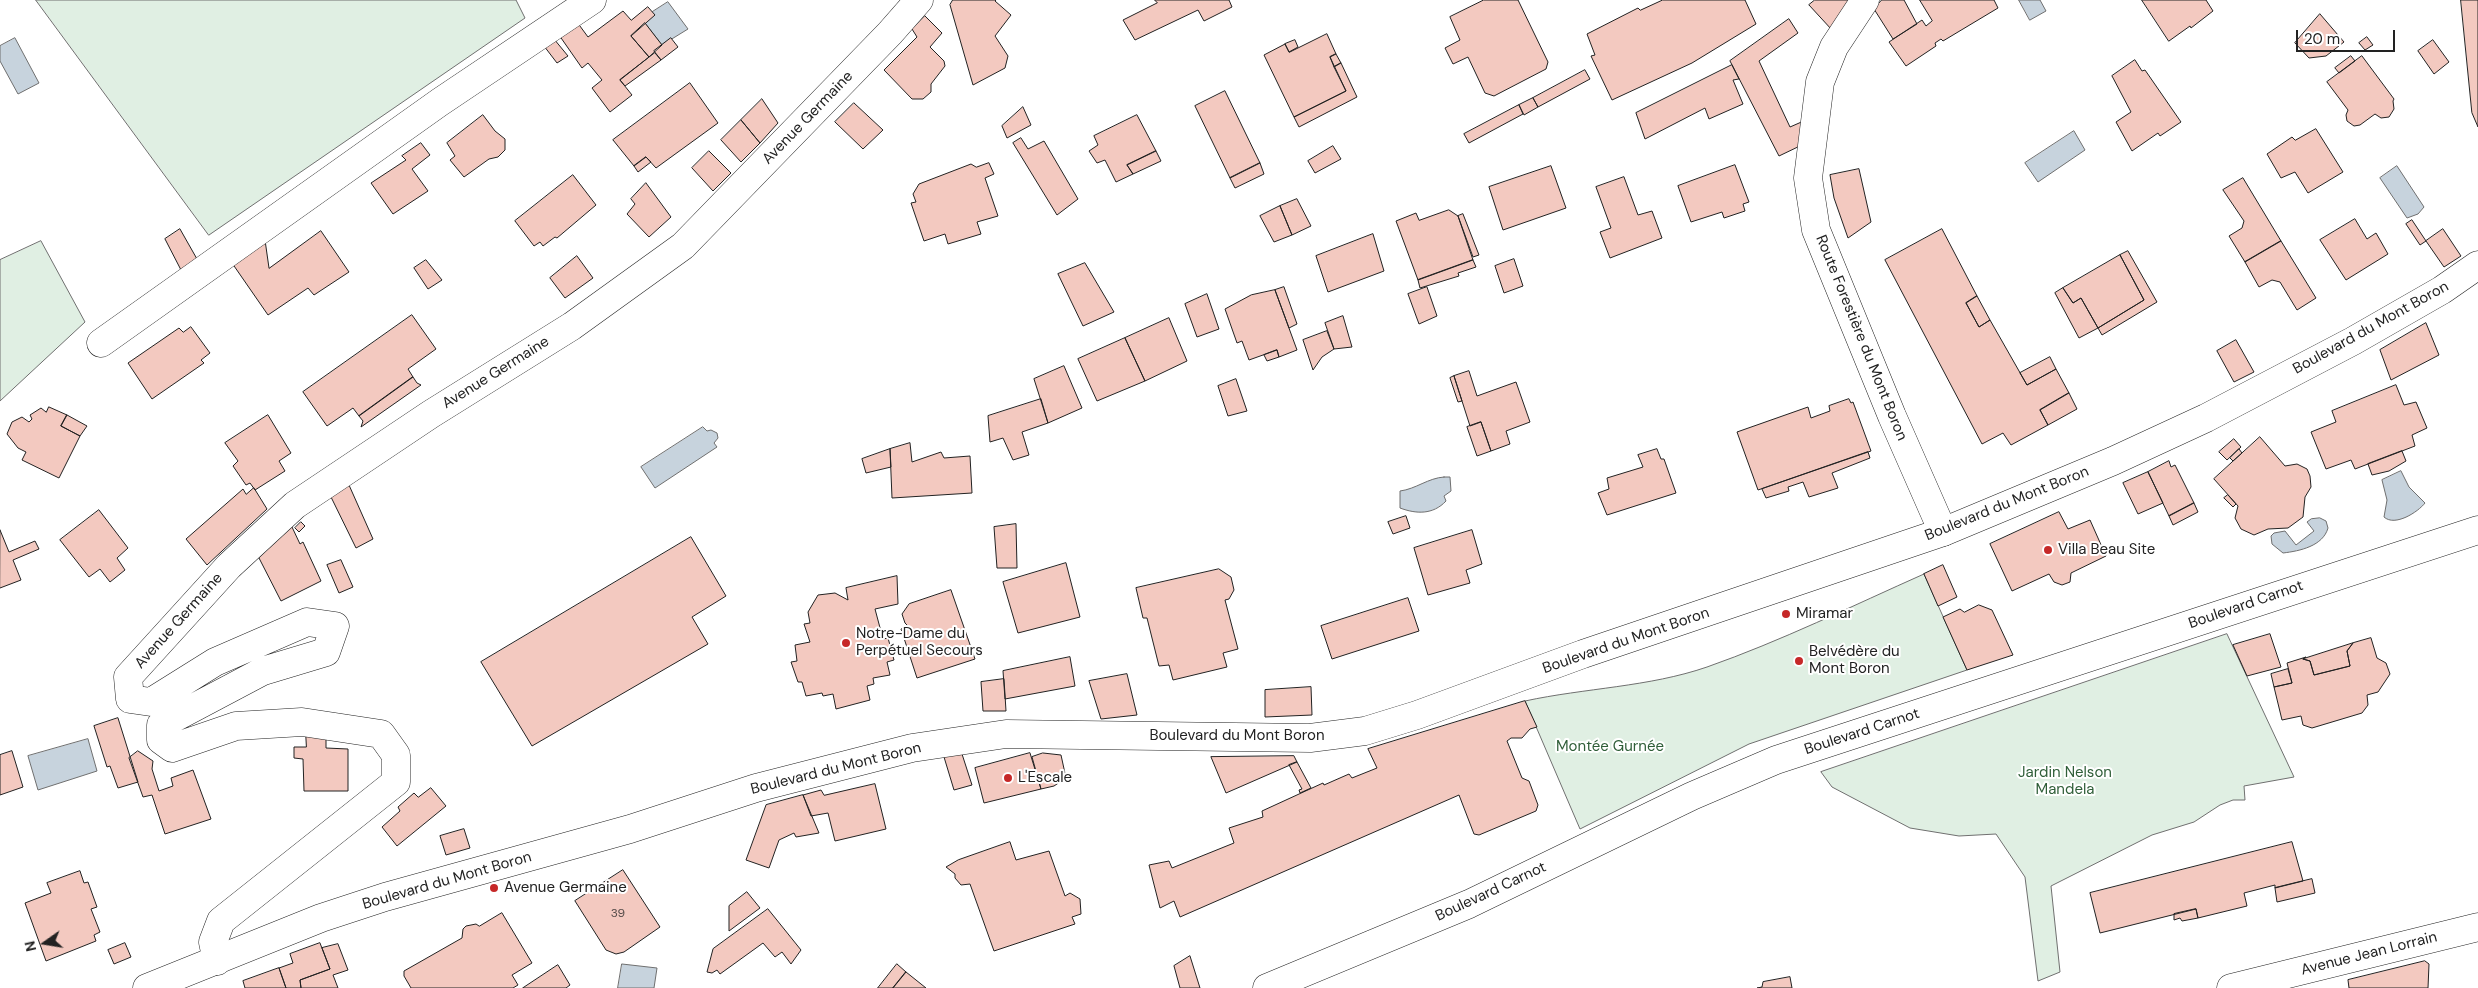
<!DOCTYPE html>
<html>
<head>
<meta charset="utf-8">
<style>
	body { margin:0 }
	#map { position:relative; width:2478px; height:988px; overflow:hidden; background:#fff; font-family:"DM Sans",sans-serif }
	canvas { display:block }
	.north { position:absolute; left:20px; top:918px; width:50px; height:50px; -webkit-text-stroke:4px #fff; paint-order:stroke; rotate:257deg; font-size:14px; font-weight:700; line-height:20px; text-align:center; color:#222 }
	.north::after { content:''; display:block; margin:auto; width:18px; height:22px; background:#222; clip-path:polygon(50% 0,100% 100%,50% 72%,0 100%) }
	.scale { position:absolute; left:2296px; top:30px; width:99px; height:22px; box-sizing:border-box; border:2px solid #222; border-top:0; padding-left:6px; font-size:15px; line-height:18px; white-space:nowrap; color:#222; -webkit-text-stroke:4px #fff; paint-order:stroke }
</style>
</head>
<body>
<div id="map">
<canvas width="2478" height="988"></canvas>
<div class="north">N</div>
<div class="scale">20 m</div>
</div>
<script>
const ctx = document.querySelector('canvas').getContext('2d');
ctx.lineJoin = 'round';
function fillPath(path, color) { ctx.fillStyle = color; ctx.fill(path, 'evenodd'); }
function trace(path, color, width, dash) { ctx.strokeStyle = color; ctx.lineWidth = width; ctx.lineCap = dash ? 'butt' : 'round'; ctx.setLineDash(dash || []); ctx.stroke(path); }
function drawText(font, color, halo, rows, align = 'center') {
  ctx.font = font + ' "DM Sans",sans-serif'; ctx.lineWidth = 4; ctx.setLineDash([]); ctx.textBaseline = 'middle'; ctx.strokeStyle = halo; ctx.fillStyle = color; for (const [text, x, y, turn = 0] of rows) {
    ctx.save(); ctx.translate(x, y); ctx.rotate((+turn || 0) * Math.PI / 180); ctx.textAlign = isNaN(turn) ? turn : align; if (halo) ctx.strokeText(text, 0, 0); ctx.fillText(text, 0, 0); ctx.restore();
  }
}
const green = new Path2D(`
	M36,0H516L525,18L209,235Z
	M41,241L85,322L0,401V260Z
	M1924,574L1967,670L1749,744L1580,829L1525,701C1585,688 1649,687 1707,667C1781,641 1852,606 1924,574Z
	M2227,634L2294,777L2244,786L2245,800H2233L2220,805L2194,822L2152,835L2051,886L2060,972L2038,981L2025,877L1996,834L1959,836L1910,828L1832,787L1821,772Z`);
fillPath(green, '#e0efe3');
trace(green, '#6f6f6f', 1);
const water = new Path2D(`
	M2019,0H2040L2046,11L2030,20Z
	M668,2L688,29L662,45L645,23L652,12Z
	M15,38L39,83L18,94L0,61V46Z
	M2074,131L2085,150L2038,182L2025,163Z
	M2397,166L2424,207L2418,214L2407,218L2380,178Z
	M703,427L707,431L711,430L717,433L718,438L714,443L717,447L655,488L641,467Z
	M2401,471L2409,487L2425,503C2418,512 2395,527 2384,517L2387,500L2382,480Z
	M1444,477H1450L1451,491L1444,496L1446,501C1433,515 1416,514 1400,508V491C1416,489 1428,478 1444,477Z
	M2320,518L2326,521L2328,528C2323,546 2300,551 2283,553L2272,544L2271,536L2274,533L2285,531L2296,545L2314,531L2307,522L2311,519Z
	M88,739L97,771L38,790L28,756Z
	M622,964L657,968L654,988H618Z`);
fillPath(water, '#c7d3dd');
trace(water, '#6f6f6f', 1);
const building = new Path2D(`
	M953,0H996L995,1L1011,15L995,36L1008,56L1005,68L973,85L950,5Z
	M1155,0H1229L1232,7L1204,21L1198,10L1135,40L1123,20L1157,3Z
	M1484,0H1518L1548,62L1546,69L1494,96L1485,93L1468,57L1453,64L1445,48L1460,40L1450,17Z
	M1663,0H1745L1756,24L1692,63L1612,100L1591,56L1595,55L1587,34L1638,8L1640,10Z
	M1815,0H1853L1832,30L1809,5Z
	M1882,0H1904L1917,24L1893,39L1874,9Z
	M1920,0H1994L1998,8L1943,41L1941,39L1935,43L1936,46L1906,66L1889,42L1922,20L1926,26L1932,21Z
	M2142,0H2206L2213,11L2191,28L2190,26L2169,41Z
	M2461,0H2478V127L2472,113Z
	M648,7L655,15L631,36L649,57L620,80L632,95L610,112L592,88L602,80L588,63L582,68L559,35L577,22L588,37L623,11L631,20Z
	M2320,14L2344,42L2326,56L2309,58L2295,43Z
	M925,16L942,33L930,47L944,61L945,66L931,84V92L923,99H912L884,70L917,37L912,29Z
	M1789,19L1798,33L1759,61L1790,127L1806,120L1804,144L1779,156L1730,61Z
	M645,23L662,45L649,57L631,36Z
	M1327,34L1336,54L1330,57L1346,91L1294,117L1264,55L1285,44L1289,52Z
	M2367,37L2373,45L2365,50L2359,43Z
	M671,38L678,47L661,60L654,51Z
	M554,39L568,56L557,63L544,46Z
	M1295,40L1298,47L1289,52L1285,44Z
	M2433,40L2449,62L2434,74L2418,51Z
	M655,53L661,60L625,86L620,80Z
	M1336,54L1341,63L1334,67L1330,57Z
	M2351,56L2355,61L2339,73L2335,68Z
	M2362,56L2394,99L2393,101L2394,109L2389,117L2381,118L2375,114L2360,125L2354,126L2347,121L2346,115L2348,110L2327,82Z
	M2135,60L2142,71L2145,70L2181,122L2160,136L2158,133L2132,151L2116,122L2131,112L2112,76Z
	M1341,63L1357,97L1299,127L1294,117L1346,91L1334,67Z
	M1732,65L1739,79L1733,80L1743,104L1709,119L1705,108L1645,139L1636,113Z
	M1585,70L1590,79L1538,107L1533,98Z
	M690,83L718,123L656,168L646,157L634,166L613,140Z
	M1225,91L1260,163L1230,178L1195,106Z
	M1533,98L1538,107L1524,115L1519,105Z
	M762,99L778,123L760,143L741,120Z
	M854,103L883,130L863,149L835,122Z
	M1519,105L1523,114L1469,143L1464,134Z
	M1023,107L1031,125L1007,138L1002,126Z
	M483,115L495,131L505,139V150L498,157L489,159L464,177L450,160L455,156L447,143Z
	M1137,115L1156,151L1127,165L1133,174L1116,182L1105,160L1097,163L1089,151L1098,145L1094,136Z
	M741,120L760,143L741,162L721,140Z
	M2316,129L2343,172L2308,193L2295,172L2281,178L2267,154L2292,137L2295,140Z
	M1021,138L1028,149L1044,141L1078,199L1057,215L1013,143Z
	M421,143L430,155L412,169L428,191L393,214L371,183L406,160L402,156Z
	M1333,146L1341,159L1315,173L1308,161Z
	M709,151L731,173L713,191L692,168Z
	M1156,151L1161,161L1133,174L1127,165Z
	M646,157L651,162L638,172L634,166Z
	M989,163L994,174L985,178L998,216L977,222L981,234L948,244L945,234L924,241L911,203L916,202L913,194L919,184L971,164L976,167Z
	M1260,163L1264,174L1235,188L1230,178Z
	M1735,165L1749,202L1743,204L1745,211L1724,218L1722,212L1691,222L1678,186Z
	M1551,166L1566,208L1503,230L1489,187Z
	M1859,169L1871,222L1848,238L1834,198L1830,175Z
	M573,175L596,205L557,238L555,237L543,246L540,242L534,246L515,221Z
	M1624,177L1638,215L1652,211L1662,238L1610,258L1600,232L1611,228L1596,187Z
	M2243,178L2281,241L2245,262L2229,236L2242,228L2244,221L2223,190Z
	M646,183L671,217L649,237L627,214L635,204L631,199Z
	M1297,199L1311,226L1292,235L1280,206Z
	M1280,206L1292,235L1274,242L1260,216Z
	M1449,210L1458,216L1473,260L1418,280L1396,221L1416,213L1419,220Z
	M1463,214L1479,255L1473,257L1458,216Z
	M2355,219L2367,239L2376,233L2388,254L2346,280L2320,240Z
	M2412,220L2426,241L2420,245L2406,224Z
	M180,229L197,259L181,270L165,239Z
	M1942,229L1977,296L1966,303L1979,327L1990,320L2027,385L2056,369L2069,393L2040,410L2048,425L2011,445L2003,433L1982,444L1885,260Z
	M2443,229L2461,256L2444,267L2426,241Z
	M321,231L349,272L314,295L308,288L268,315L232,263L265,240L269,268Z
	M1373,234L1384,271L1328,292L1316,256Z
	M2281,241L2316,298L2297,310L2280,282L2272,280L2259,287L2245,262Z
	M2128,251L2157,302L2102,335L2098,328L2144,300L2120,255Z
	M2120,255L2144,300L2098,328L2081,298L2073,303L2063,288Z
	M577,256L593,278L565,298L550,278Z
	M1514,259L1523,286L1504,293L1495,266Z
	M426,260L442,280L428,289L414,268Z
	M1473,260L1476,267L1458,273L1459,276L1420,288L1418,280Z
	M1085,263L1114,312L1083,326L1058,274Z
	M1284,287L1297,324L1289,328L1275,290Z
	M1427,287L1437,316L1419,324L1408,294Z
	M2063,288L2073,303L2081,298L2098,328L2079,338L2055,293Z
	M1275,290L1297,350L1279,357L1277,350L1249,360L1242,341L1237,343L1225,309L1251,295Z
	M1207,294L1219,329L1197,337L1185,304Z
	M1977,296L1990,320L1979,327L1966,303Z
	M412,315L436,349L408,369L413,377L359,416L353,408L327,426L303,392Z
	M1343,316L1352,347L1334,349L1325,323Z
	M1169,318L1187,361L1145,381L1125,338Z
	M2426,323L2439,355L2391,380L2380,350Z
	M191,327L210,353L201,360L204,363L152,399L128,363L179,328L183,332Z
	M1327,331L1334,349L1322,357L1313,370L1303,340Z
	M1125,338L1145,381L1097,401L1078,359Z
	M2236,340L2254,372L2234,382L2217,351Z
	M1277,350L1279,357L1267,361L1264,355Z
	M2050,357L2056,369L2027,385L2020,373Z
	M1064,366L1082,408L1048,423L1034,379Z
	M1469,371L1477,396L1516,382L1530,422L1506,431L1510,444L1491,451L1481,422L1470,426L1454,376Z
	M1454,376L1462,401L1458,402L1450,378Z
	M413,377L417,383L421,385L361,427L363,421L359,416Z
	M1236,379L1247,411L1228,416L1218,386Z
	M2396,385L2404,405L2416,402L2427,428L2412,435L2415,446L2355,469L2351,460L2326,469L2311,432L2336,422L2332,411Z
	M2069,393L2077,409L2048,425L2040,410Z
	M1041,399L1048,423L1022,432L1029,455L1013,460L1003,438L990,442L988,416Z
	M1849,399L1851,403L1853,402L1871,451L1758,490L1737,432L1808,407L1811,418L1830,411L1829,406Z
	M49,407L67,415L61,426L80,436L59,478L22,460L26,452L18,448L7,434L12,422L22,417L29,422L32,419L30,415L41,408L46,412Z
	M67,415L87,426L80,436L61,426Z
	M268,415L291,453L279,461L285,471L255,490L250,483L246,485L233,466L238,461L225,443Z
	M1481,422L1491,451L1477,456L1467,427Z
	M2260,437L2285,466L2297,464L2307,469L2310,476L2311,487L2305,497L2303,517L2288,528L2268,529L2254,535L2241,529L2235,518L2238,506L2214,479Z
	M2234,439L2241,447L2227,460L2219,452Z
	M910,443L912,462L941,452L944,458L970,456L972,493L892,498L890,449Z
	M890,449L891,467L866,473L862,459Z
	M1657,449L1661,459H1664L1676,493L1607,515L1598,493L1609,489L1607,478L1643,467L1638,455Z
	M2239,449L2242,453L2233,461L2230,458Z
	M2402,451L2406,461L2389,471L2372,475L2368,464Z
	M1868,452L1870,458L1832,473L1838,488L1809,497L1803,482L1788,487L1789,491L1766,498L1762,489Z
	M2169,461L2171,467L2175,465L2194,503L2169,516L2148,472Z
	M2148,472L2163,503L2138,514L2123,483Z
	M349,485L373,539L356,548L331,497Z
	M254,488L267,509L207,565L186,539L243,489L246,494Z
	M2228,495L2236,504L2233,507L2224,498Z
	M2194,503L2198,512L2173,525L2169,516Z
	M99,510L128,548L117,558L125,570L110,582L100,569L89,577L60,540Z
	M2059,512L2068,529L2090,520L2106,556L2071,573L2070,582L2062,585L2054,582L2049,574L2012,591L1990,544Z
	M1406,516L1410,528L1393,534L1388,522Z
	M301,522L305,526L299,532L295,528Z
	M1016,524L1017,568H997L994,527Z
	M292,527L300,544L303,542L321,581L281,601L259,558Z
	M0,530L9,552L35,541L39,549L13,560L21,580L0,588Z
	M1472,530L1482,564L1466,570L1470,583L1428,595L1414,548Z
	M691,537L726,596L692,617L708,644L532,746L481,662Z
	M341,560L353,587L339,593L327,565Z
	M1066,563L1080,617L1018,633L1003,582Z
	M1943,565L1957,597L1938,606L1924,574Z
	M1219,569L1231,577L1234,590L1229,599L1225,600L1238,649L1223,653L1227,667L1173,680L1169,665L1159,666L1147,618H1143L1136,588Z
	M897,576L898,604L875,609L883,639L888,638L894,660L887,662L890,675L873,678L874,684L867,686L870,700L836,709L833,694L823,696L822,693L806,696L802,682H798L791,662L797,661L795,645L810,642L804,624L810,623L808,612L818,595L835,593L848,600L846,588Z
	M951,590L975,659L917,678L901,629L908,626L905,623L902,614L909,604Z
	M1408,598L1419,631L1332,659L1321,626Z
	M1979,605L1992,610L2013,655L1967,670L1943,617L1960,609L1964,612Z
	M2270,634L2281,667L2247,676L2233,645Z
	M2371,638L2377,658L2386,663L2390,674L2378,692L2367,695L2368,705L2362,713L2312,728L2303,725L2301,716L2282,720L2274,687L2292,683L2287,663L2306,657L2303,659L2310,661L2314,675L2350,666L2347,651L2353,643Z
	M2353,643L2347,651L2350,666L2314,675L2310,661L2303,659Z
	M1070,657L1075,686L1005,699L1003,671Z
	M2288,669L2292,683L2274,687L2271,674Z
	M1127,674L1137,715L1101,719L1089,681Z
	M1004,679L1006,711H983L981,682Z
	M1311,687L1312,715L1265,717V690Z
	M1525,701L1537,727L1530,729L1522,738H1511L1507,741L1522,778L1529,781L1538,805L1536,811L1479,835L1474,834L1459,795L1180,917L1174,901L1160,908L1149,865L1169,861L1172,868L1234,843L1229,828L1263,817L1262,811L1323,783L1324,785L1349,774L1352,778L1377,768L1368,749Z
	M118,718L138,782L118,788L110,766L107,767L94,726Z
	M306,732L326,733V748L348,749V791H304L303,759L294,758V747H306Z
	M12,751L23,787L0,795V755Z
	M138,751L153,761L152,769L159,791L173,786L171,778L193,770L211,819L165,834L152,795L143,797L129,758Z
	M1030,753L1041,789L984,803L975,768Z
	M1043,753L1061,755L1066,778L1054,786L1041,789L1032,757Z
	M962,754L972,785L954,790L944,757Z
	M1294,756L1297,762L1226,793L1211,757Z
	M1297,762L1311,788L1300,793L1299,790L1302,789L1289,765Z
	M875,784L886,829L835,841L828,813L811,816L803,795L821,790L824,795Z
	M431,788L446,806L397,846L382,827L400,811L398,807L414,793L418,797Z
	M803,795L819,833L796,837L794,833L779,840L769,868L746,860L766,805Z
	M464,829L470,848L446,855L440,836Z
	M1010,842L1016,860L1049,851L1065,896L1070,893L1080,899L1081,914L1072,917L1075,924L994,951L970,884L961,885L955,878V874L946,867L958,860Z
	M2292,842L2303,881L2275,888V885L2244,893L2247,906L2198,918L2196,909L2100,933L2090,893Z
	M623,870L660,927L624,952L616,954L606,950L575,901Z
	M80,871L84,883L88,882L97,907L91,909L100,932L94,935L96,941L46,961L25,903L51,893L47,883Z
	M2312,879L2315,893L2277,902L2275,888Z
	M747,892L760,908L729,931V906Z
	M768,909L801,950L791,964L782,952L775,957L763,943L720,974L717,970L712,973L707,972L713,949Z
	M2196,909L2198,918L2182,921L2180,918L2174,920V914Z
	M502,913L532,963L512,975L518,985L513,988H411L404,976V971L462,938L463,929L466,926L476,924L479,926Z
	M125,943L131,957L114,964L108,950Z
	M320,943L330,969L300,980L301,988H286L279,968L293,963L290,954Z
	M338,944L348,970L333,975L338,988H301L300,980L330,969L322,948Z
	M1190,956L1200,988H1180L1174,966Z
	M2425,961L2429,964L2428,988H2349L2348,980Z
	M897,964L906,972L893,988H878Z
	M558,965L570,985L566,988H523Z
	M279,968L286,988H245L243,981Z
	M906,972L926,988H893Z
	M1790,977L1792,988H1757L1762,987L1763,982Z`);
fillPath(building, '#f3c9c0');
trace(building, '#222', 1);
const street = new Path2D(`
	M1865,0L1834,47L1820,82L1808,178L1816,230L1892,416L1943,532
	M101,343L440,102L592,0
	M217,961L213,942L221,921L396,782V755L381,734L302,722L236,726L172,748L161,740V725L263,671L326,652L335,626L307,622L215,662L151,702L130,699L128,677L229,566L295,505L431,414L572,326L683,246L890,33L919,0`);
const secondary = new Path2D(`
	M147,988L321,918L385,897L630,829L756,788L912,748L1006,734L1310,738L1365,731L1417,715L1583,654L1943,532L2113,461L2206,418L2353,341L2442,290L2478,265
	M1267,988L1469,904L1692,796L1776,760L2478,530
	M2231,988L2478,927`);
trace(street, '#222', 29);
trace(secondary, '#222', 29);
trace(street, '#fff', 28);
trace(secondary, '#fff', 28);
for (const [x, y, r, color] of [
	[2048,550,5,"#c62828"],
	[1786,614,5,"#c62828"],
	[846,643,5,"#c62828"],
	[1799,661,5,"#c62828"],
	[1008,778,5,"#c62828"],
	[494,888,5,"#c62828"]
]) { const dot = new Path2D(); dot.arc(x, y, r, 0, 2 * Math.PI); ctx.fillStyle = color; ctx.fill(dot); trace(dot, '#fff', 2); }
drawText('12px', '#564c4a', null, [
	["39",618,914]
]);
drawText('15px', '#222', '#fff', [
	["Avenue Germaine",808,118,-46],
	["Boulevard du Mont Boron",2371,328,-29],
	["Route Forestière du Mont Boron",1861,338,68],
	["Avenue Germaine",496,373,-32],
	["Boulevard du Mont Boron",2007,504,-22],
	["Boulevard Carnot",2246,605,-19],
	["Avenue Germaine",179,621,-48],
	["Boulevard du Mont Boron",1626,641,-19],
	["Boulevard Carnot",1862,732,-18],
	["Boulevard du Mont Boron",1237,736],
	["Boulevard du Mont Boron",836,769,-14],
	["Boulevard du Mont Boron",447,881,-16],
	["Boulevard Carnot",1491,892,-25],
	["Avenue Jean Lorrain",2369,954,-14]
]);
drawText('15px', '#222', '#fff', [
	["Villa Beau Site",2058,550],
	["Miramar",1796,614],
	["Notre-Dame du",856,634],
	["Perpétuel Secours",856,651],
	["Belvédère du",1809,652],
	["Mont Boron",1809,669],
	["L'Escale",1018,778],
	["Avenue Germaine",504,888]
], 'left');
drawText('15px', '#2f5e38', '#fff', [
	["Montée Gurnée",1610,747],
	["Jardin Nelson",2065,773],
	["Mandela",2065,790]
]);
</script>
</body>
</html>
